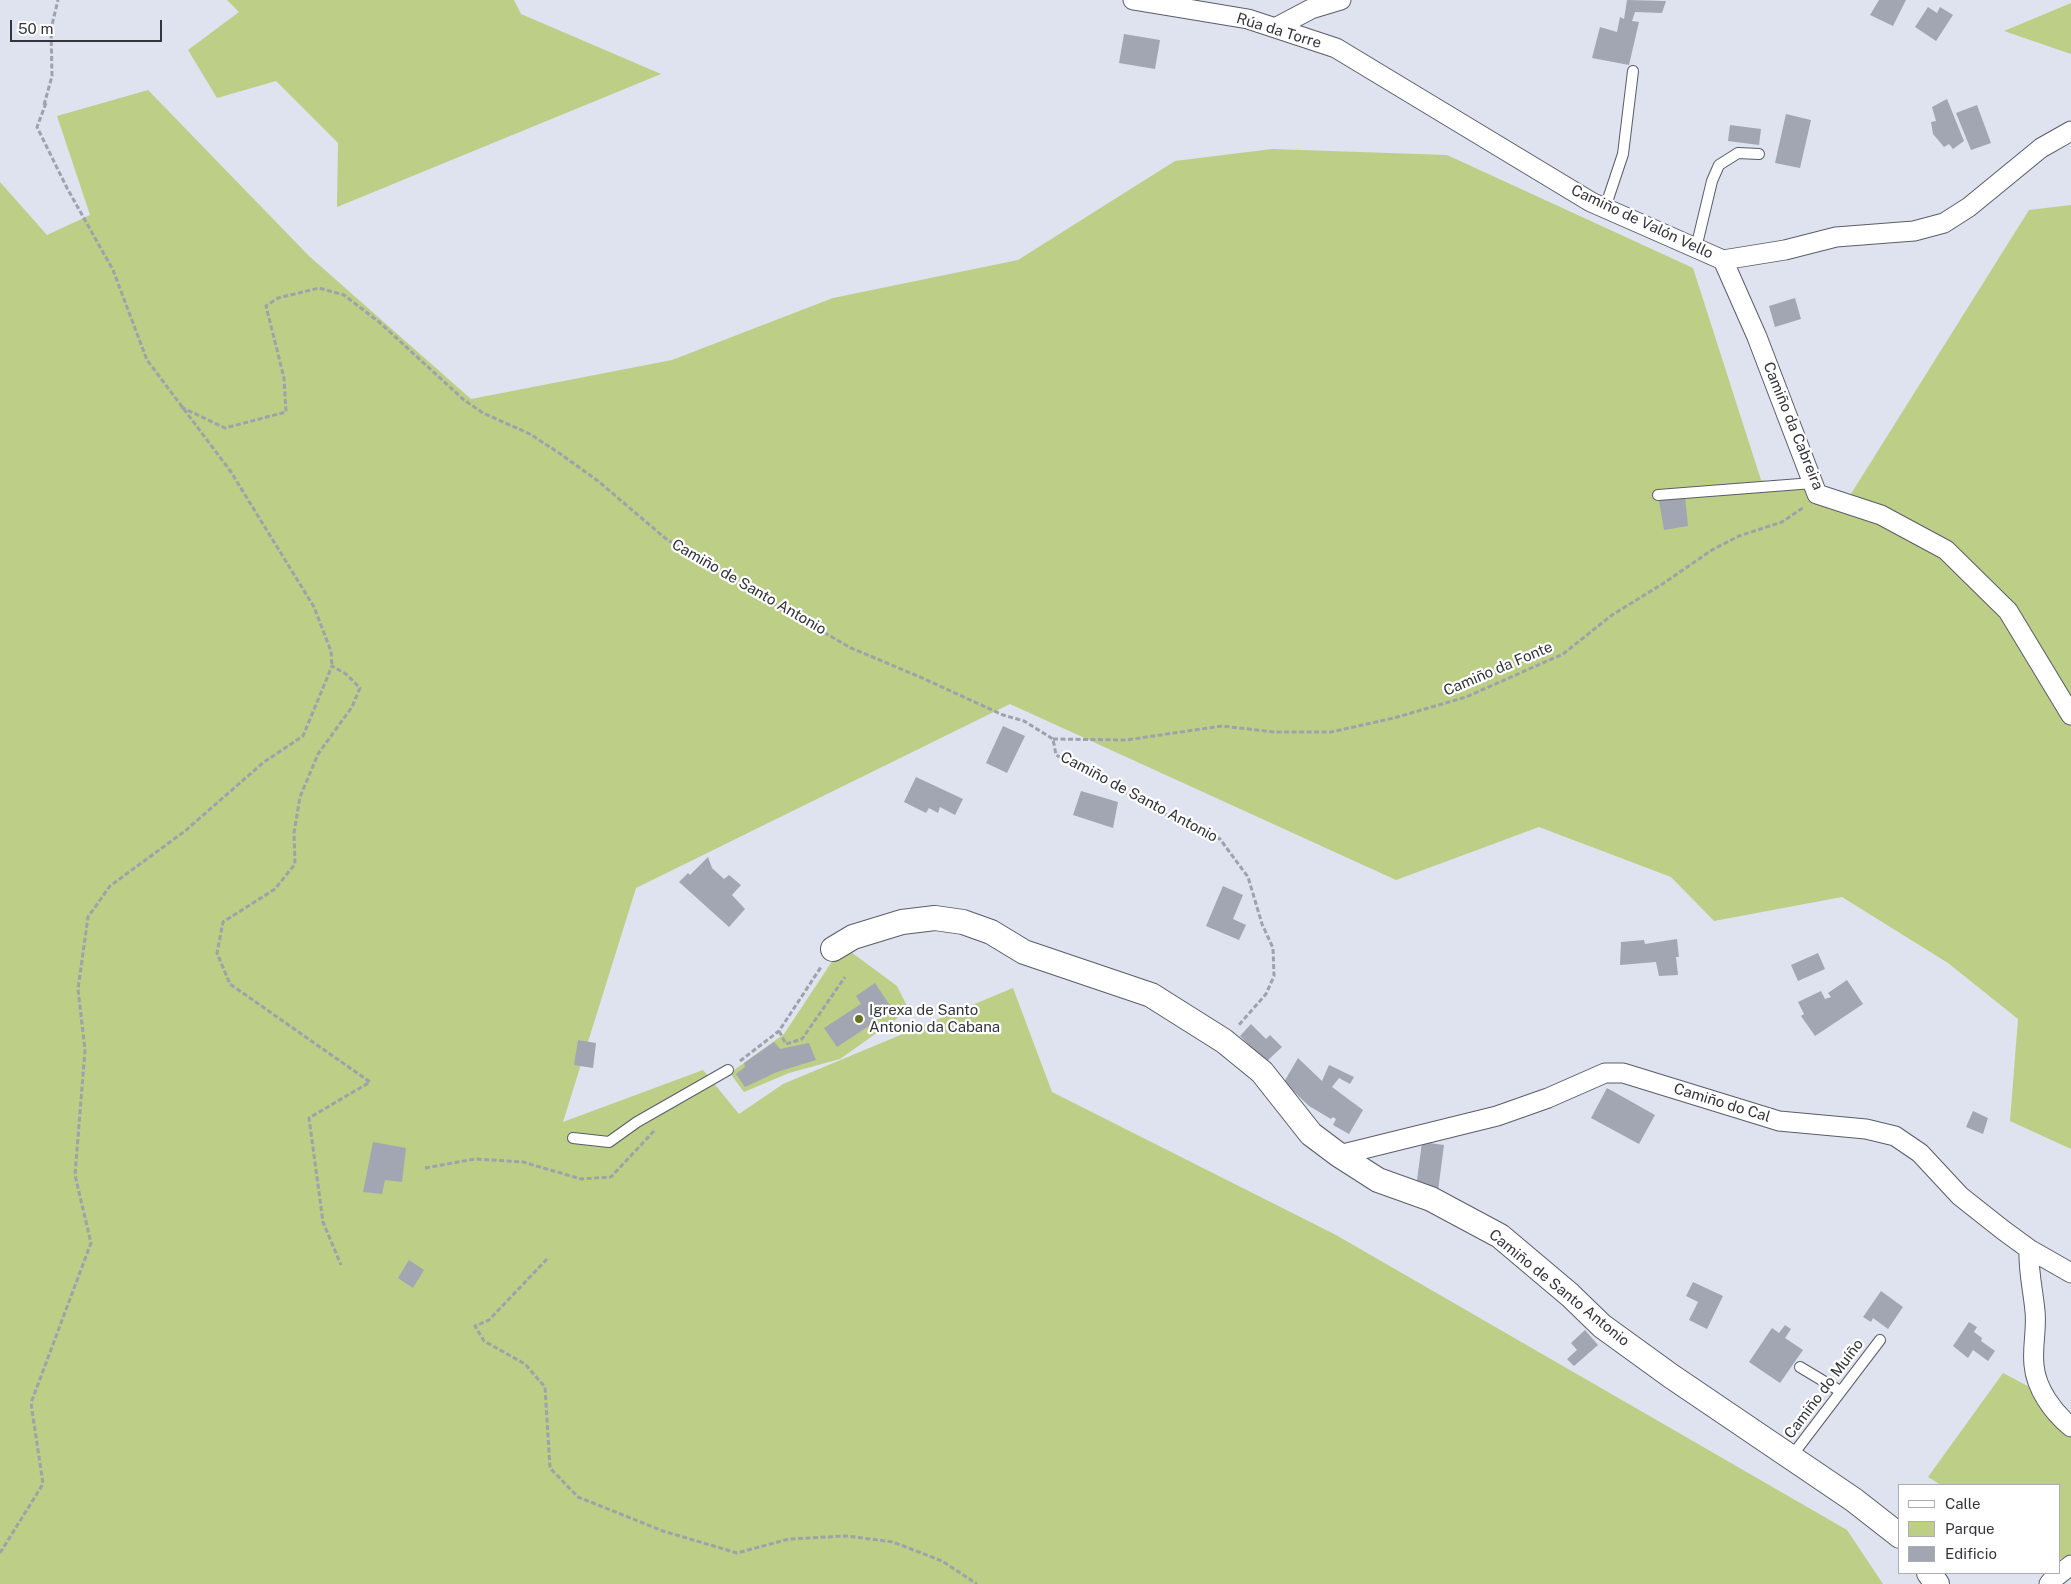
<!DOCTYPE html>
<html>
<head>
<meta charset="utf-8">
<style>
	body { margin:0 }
	#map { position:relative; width:2071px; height:1584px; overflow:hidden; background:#dfe2ef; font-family:"Public Sans",sans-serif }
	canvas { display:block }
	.legend { position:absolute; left:1898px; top:1484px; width:162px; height:90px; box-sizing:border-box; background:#fff; border:1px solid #aeaeb0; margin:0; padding:6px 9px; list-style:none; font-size:15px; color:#34353a }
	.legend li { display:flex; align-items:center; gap:10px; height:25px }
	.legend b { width:25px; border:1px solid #aeaeb0 }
	.scale { position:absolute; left:10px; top:20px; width:152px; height:22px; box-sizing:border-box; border:2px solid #34353a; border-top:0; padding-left:6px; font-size:15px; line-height:18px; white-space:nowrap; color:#34353a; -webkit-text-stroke:4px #fff; paint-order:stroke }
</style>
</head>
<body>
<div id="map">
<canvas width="2071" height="1584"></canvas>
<ul class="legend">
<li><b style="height:6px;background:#fff"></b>Calle</li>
<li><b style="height:14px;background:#bdce86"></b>Parque</li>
<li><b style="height:14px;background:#a2a6b2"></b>Edificio</li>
</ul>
<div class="scale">50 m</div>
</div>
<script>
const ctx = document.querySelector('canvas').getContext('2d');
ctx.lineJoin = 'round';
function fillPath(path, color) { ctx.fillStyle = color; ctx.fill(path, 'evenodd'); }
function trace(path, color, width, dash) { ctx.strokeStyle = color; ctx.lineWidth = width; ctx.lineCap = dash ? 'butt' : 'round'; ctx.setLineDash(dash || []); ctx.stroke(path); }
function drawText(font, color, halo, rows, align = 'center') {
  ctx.font = font + ' "Public Sans",sans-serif'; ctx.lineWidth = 4.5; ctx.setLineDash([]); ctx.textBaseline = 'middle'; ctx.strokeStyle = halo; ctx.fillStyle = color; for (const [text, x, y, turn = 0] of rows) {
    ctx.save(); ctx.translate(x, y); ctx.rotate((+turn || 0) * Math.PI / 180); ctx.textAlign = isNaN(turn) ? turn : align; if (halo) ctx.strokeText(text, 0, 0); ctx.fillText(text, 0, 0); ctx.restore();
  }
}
fillPath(new Path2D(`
	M227,0H514L521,14L661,74L337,207L338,143L276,81L217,98L188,50L239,12Z
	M2071,3V54L2004,31Z
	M148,90L309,256L471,399L672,360L833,298L1018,260L1175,161L1272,149L1447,155L1693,268L1761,480L1849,497L2029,210L2071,205V1149L2010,1121L2018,1019L1948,963L1842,897L1714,921L1671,877L1539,827L1396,880L1010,704L636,888L563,1122L703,1070L739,1114L783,1084L1013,988L1052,1092L1336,1235L1847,1530L1883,1584H0V182L47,235L90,215L57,116Z
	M851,952L897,986L909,1010L840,1059L789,1073L744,1092L730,1073L784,1034L835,957Z
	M2003,1373L2039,1392L2071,1434V1554L2060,1559V1485H1941L1928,1477Z`), '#bdce86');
fillPath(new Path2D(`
	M1627,0L1666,1L1662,13L1635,12L1632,21L1639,22L1629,65L1592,58L1600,27L1617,32L1620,17L1624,19Z
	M1879,0H1906L1893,26L1870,15Z
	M1928,7L1937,13L1940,7L1953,15L1936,41L1915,27Z
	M1124,34L1160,40L1155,69L1119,63Z
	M1947,99L1964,141L1953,149L1949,144L1944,147L1933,134L1931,122L1936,121L1932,107Z
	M1977,105L1991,143L1971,150L1956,113Z
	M1786,114L1811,120L1800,168L1775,163Z
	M1730,125L1761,129L1759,145L1728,141Z
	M1795,298L1801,319L1775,327L1769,306Z
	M1685,496L1688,526L1664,530L1659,501Z
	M1003,726L1025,736L1007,773L986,763Z
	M916,777L963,799L955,815L940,807L938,813L929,808L926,813L904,802Z
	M1081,791L1118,802L1113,828L1073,815Z
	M708,857L712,868L724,879L729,875L741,885L732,895L745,909L729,927L679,882L688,873L690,875Z
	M1223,886L1243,895L1233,919L1246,925L1239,940L1206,926Z
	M1677,939L1679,957H1676L1678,975L1659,976L1656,962L1620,965L1621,942L1644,940L1645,944Z
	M1818,953L1825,969L1798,981L1791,965Z
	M1847,980L1863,1004L1815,1036L1801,1016L1804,1014L1798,1002L1821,991L1825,999L1831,997L1828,993Z
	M875,983L893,1010L837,1047L824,1028L861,1004L856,996Z
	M1251,1024L1266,1039L1270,1035L1282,1047L1266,1062L1240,1036Z
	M578,1040L596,1043L593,1068L574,1065Z
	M774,1042L780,1049L809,1043L816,1060L777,1072L745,1087L736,1074L745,1067L744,1063Z
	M1298,1058L1322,1081L1329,1065L1354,1077L1350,1084L1339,1078L1332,1087L1363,1110L1349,1134L1333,1125L1336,1119L1333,1117L1331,1119L1309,1106L1284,1082Z
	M1607,1088L1655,1115L1639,1144L1591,1118Z
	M1973,1111L1988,1118L1983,1134L1966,1127Z
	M373,1142L406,1148L402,1182L385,1180L382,1194L363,1192Z
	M1422,1142L1444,1145L1438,1191L1416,1188Z
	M409,1260L424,1270L413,1288L398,1278Z
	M1693,1282L1723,1296L1707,1329L1689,1320L1698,1302L1686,1296Z
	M1881,1291L1903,1307L1888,1329L1873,1318L1871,1322L1863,1317Z
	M1969,1322L1977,1327L1974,1332L1982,1338L1981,1341L1995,1351L1988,1361L1973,1350L1968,1358L1953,1346Z
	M1785,1325L1791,1329L1785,1338L1803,1350L1780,1383L1749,1362L1772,1328L1779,1333Z
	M1585,1330L1598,1345L1574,1366L1567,1359L1577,1350L1571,1343Z`), '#a2a6b2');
const service = new Path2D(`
	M1605,208L1623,154L1633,71
	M1696,248L1712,181L1719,165L1738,153L1759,154
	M1658,495L1813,483
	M573,1138L609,1142L637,1122L728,1070
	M1800,1367L1840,1391
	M1791,1457L1880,1340`);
const minor = new Path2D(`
	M1133,0L1248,19L1336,48L1591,202L1723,260L1785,250L1836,237L1914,231L1944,223L1969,207L2041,148L2071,131
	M1275,28L1311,9L1341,0
	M1723,260L1757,337L1817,494L1881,515L1946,550L2008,611L2071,715
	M1339,1155L1497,1116L1548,1098L1605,1073H1623L1779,1121L1866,1129L1895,1136L1920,1153L1960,1196L2003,1230L2029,1249L2071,1273
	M2029,1249C2028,1270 2033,1290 2035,1311C2037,1329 2032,1347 2034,1365C2036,1389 2053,1412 2071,1427
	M2049,1584L2053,1579L2071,1565`);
const tertiary = new Path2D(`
	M833,949L853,937L902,922L935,918L963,922L991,932L1024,952L1151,995L1224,1041L1262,1072L1311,1134L1339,1155L1378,1180L1431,1199L1500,1236L1570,1295L1602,1326L1671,1376L1854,1500L1900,1536
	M1929,1573L1937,1584`);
trace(service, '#5a5d68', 12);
trace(minor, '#5a5d68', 21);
trace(tertiary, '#5a5d68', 26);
trace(new Path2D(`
	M46,103L37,127L67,188L113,270L147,360L231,472L314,607L331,651L332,666
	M44,105L52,76L51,29L58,0
	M181,407L225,428L286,412L284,378L266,306L278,298L319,288L344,295L379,322L464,400L483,413L530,434L559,453L598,481L665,538L707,565L851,648L920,677L1003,715L1024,721L1053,739L1056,755L1178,821L1220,839L1248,877L1262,924L1273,948L1274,976L1266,994L1238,1026
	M1053,739L1126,740L1222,726L1274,732H1331L1394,718L1466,697L1563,654L1612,615L1664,583L1712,550L1739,536L1782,522L1804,507
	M779,1031L786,1044L802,1039L845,977
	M740,1061L779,1031L821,967
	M425,1168L475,1159L523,1162L581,1179L611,1177L654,1131
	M547,1259L489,1320L475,1326L484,1341L525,1364L545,1387L550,1468L578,1497L663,1531L737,1553L789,1539L847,1536L893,1542L942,1561L977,1584
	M0,1553L43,1484L31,1403L91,1243L75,1175L85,1050L78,989L88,917L110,886L185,831L264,762L303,736L332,666L346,674L360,688L352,707L318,754L300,797L294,833L295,864L275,889L223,922L217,953L230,984L370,1082L309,1118L323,1222L341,1265`), '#9fa1ab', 3, [5, 2.5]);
trace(service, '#fff', 10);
trace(minor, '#fff', 19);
trace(tertiary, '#fff', 24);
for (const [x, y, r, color] of [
	[859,1019,5,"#657420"]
]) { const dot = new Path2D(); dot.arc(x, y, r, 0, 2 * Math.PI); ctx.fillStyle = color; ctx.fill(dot); trace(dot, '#fff', 2); }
drawText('15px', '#34353a', '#fff', [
	["Rúa da Torre",1279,31,17],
	["Camiño de Valón Vello",1642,222,25],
	["Camiño da Cabreira",1793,426,68],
	["Camiño de Santo Antonio",749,587,30],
	["Camiño da Fonte",1498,669,-23],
	["Camiño de Santo Antonio",1139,797,28],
	["Camiño do Cal",1722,1103,17],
	["Camiño de Santo Antonio",1559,1288,39],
	["Camiño do Muíño",1824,1389,-53]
]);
drawText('15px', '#34353a', '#fff', [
	["Igrexa de Santo",869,1010],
	["Antonio da Cabana",869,1027]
], 'left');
</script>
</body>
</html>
